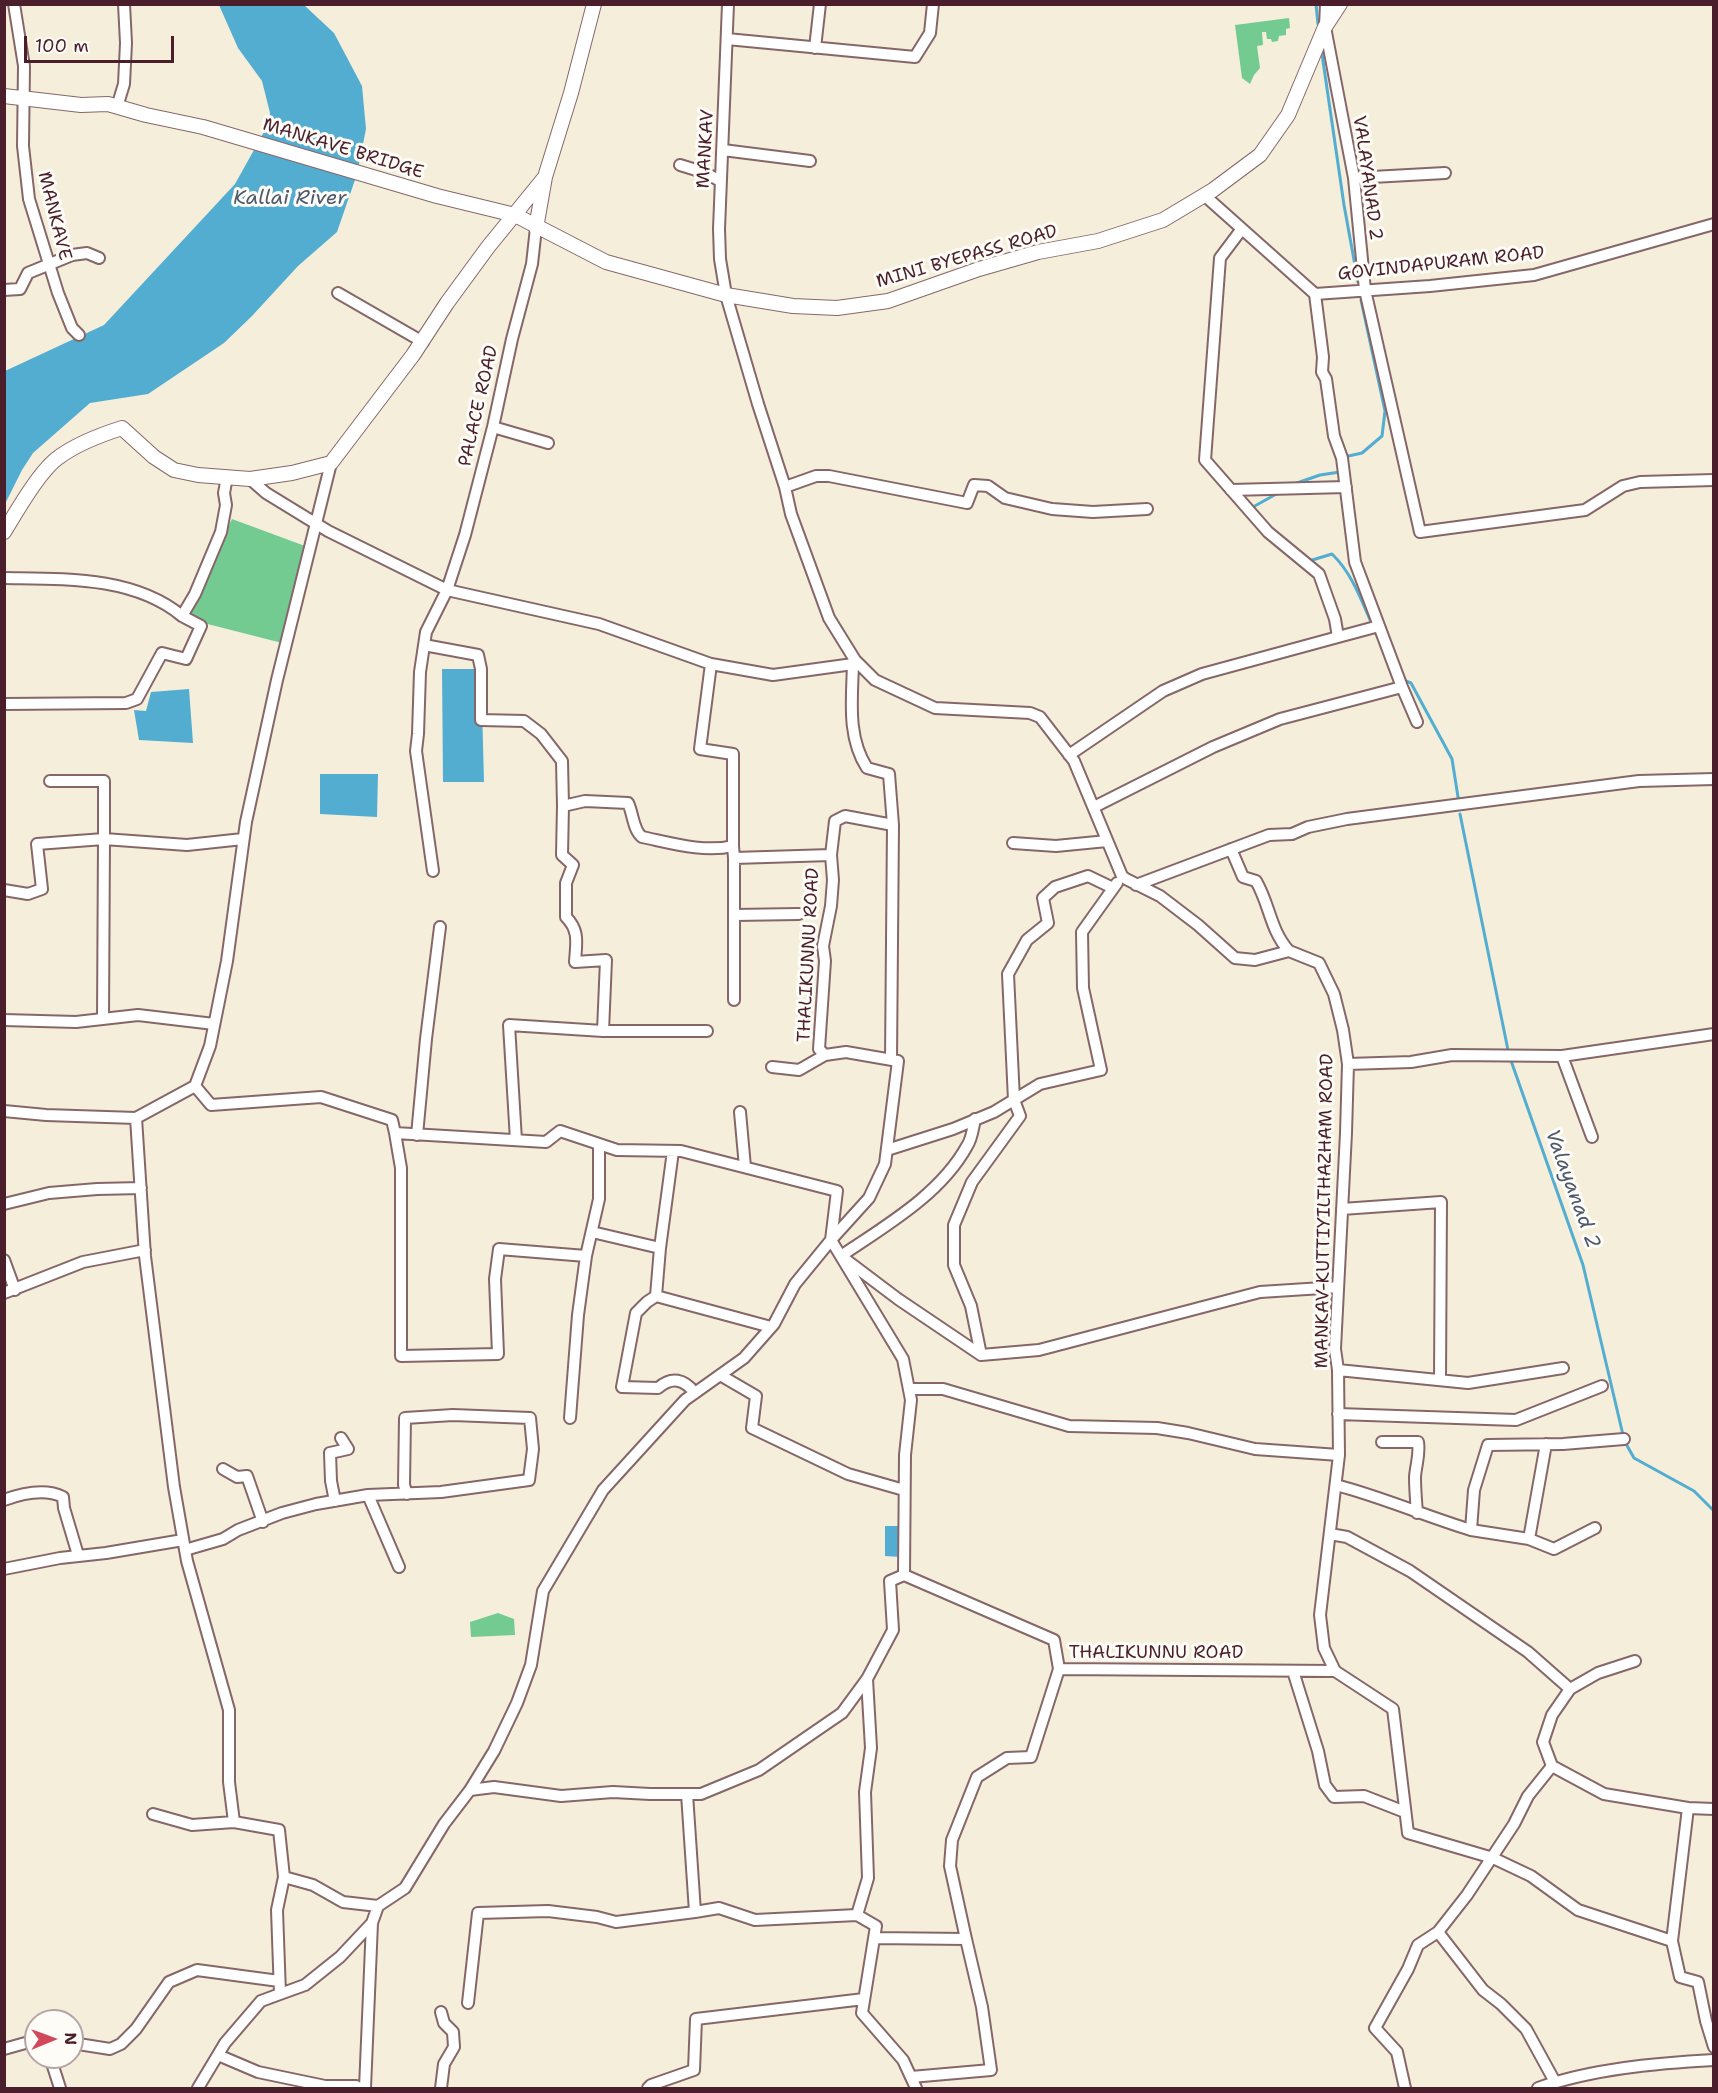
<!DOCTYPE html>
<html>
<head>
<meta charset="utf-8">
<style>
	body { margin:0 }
	#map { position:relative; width:1718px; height:2093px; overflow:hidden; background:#f5eedb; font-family:"Shantell Sans",sans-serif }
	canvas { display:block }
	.frame { position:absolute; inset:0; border:6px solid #4a1f2b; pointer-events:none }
	.north { position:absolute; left:24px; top:2009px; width:60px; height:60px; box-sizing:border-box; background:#fdfcf7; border:2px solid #b5a4a5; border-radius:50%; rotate:89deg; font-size:16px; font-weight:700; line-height:24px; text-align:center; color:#4a1f2b }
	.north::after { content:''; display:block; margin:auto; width:21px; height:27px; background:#d1495b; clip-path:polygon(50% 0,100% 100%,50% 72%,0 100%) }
	.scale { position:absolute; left:24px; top:36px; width:150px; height:27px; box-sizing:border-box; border:3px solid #4a1f2b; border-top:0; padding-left:8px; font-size:18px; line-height:21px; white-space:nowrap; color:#4a1f2b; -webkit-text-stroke:4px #fdfcf7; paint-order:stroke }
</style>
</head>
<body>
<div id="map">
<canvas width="1718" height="2093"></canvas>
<div class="frame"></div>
<div class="north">N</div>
<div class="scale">100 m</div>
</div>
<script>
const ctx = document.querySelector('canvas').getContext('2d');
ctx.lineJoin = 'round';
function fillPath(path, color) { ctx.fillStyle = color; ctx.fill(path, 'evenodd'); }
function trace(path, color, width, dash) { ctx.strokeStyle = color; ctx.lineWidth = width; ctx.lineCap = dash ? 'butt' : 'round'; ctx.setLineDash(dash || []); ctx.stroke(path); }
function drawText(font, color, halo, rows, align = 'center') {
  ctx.font = font + ' "Shantell Sans",sans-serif'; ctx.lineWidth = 6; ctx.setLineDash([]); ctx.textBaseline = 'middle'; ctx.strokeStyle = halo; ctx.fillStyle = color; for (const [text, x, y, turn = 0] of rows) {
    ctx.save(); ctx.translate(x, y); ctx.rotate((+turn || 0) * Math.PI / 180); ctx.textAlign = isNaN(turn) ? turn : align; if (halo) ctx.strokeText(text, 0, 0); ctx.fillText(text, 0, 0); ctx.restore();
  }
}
fillPath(new Path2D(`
	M1289,18L1290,28L1286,29V35L1279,36L1278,41L1272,42L1271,39H1267L1266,32H1262L1263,45L1257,46L1260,68L1254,75L1250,84L1242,78L1235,25Z
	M232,519L305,546L282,643L184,618Z
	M498,1613L514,1619L515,1635L471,1637L470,1622Z`), '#73cb92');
fillPath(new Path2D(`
	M219,5H304L334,33L362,86L366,129L357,174L337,232L298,266L252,316L224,343L148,394L90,403L33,453L22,470L5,504V371L104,325L235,184L269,123L270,113L262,81L238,48Z
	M442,669H481L484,782H443Z
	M189,689L193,743L139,740L134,710L146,711L151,692Z
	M320,774H378L377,817L320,814Z
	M885,1526H901V1557L885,1556Z`), '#53add0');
trace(new Path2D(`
	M1316,4L1318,24
	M1322,54L1344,205L1358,282
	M1344,457L1362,453L1382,436L1385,411L1361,300
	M1294,484L1320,475L1340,472
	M1253,507L1278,493
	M1309,561L1332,554C1356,577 1364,610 1379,639
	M1403,680L1411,683L1452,759L1458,797
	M1460,814L1509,1055L1583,1265L1623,1435
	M1625,1442L1634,1458L1694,1491L1714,1511`), '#53add0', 3);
const minor = new Path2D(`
	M14,4L24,66L23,146L29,199L58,293L72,328L79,335
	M728,4L719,229L720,259L726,295L758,404L785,487L791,514L829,618L855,660L875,680L935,708L1030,713L1040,717L1074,761L1122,876L1126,879L1160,896L1198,925L1235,958L1255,960L1289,951L1319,963L1334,994L1343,1030L1348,1064L1346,1133L1335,1349L1338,1370L1339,1455L1320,1615L1324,1648L1335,1671L1393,1709L1408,1833L1493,1858L1531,1876L1578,1910L1672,1941L1680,1977L1698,1982L1706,2021L1714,2047
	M1326,4L1325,27L1354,178L1365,290L1420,532L1585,510L1623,486L1640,482L1714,480
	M727,39L915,57L930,33L933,4
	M815,48L820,4
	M117,107L124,84L126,43L124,4
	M723,150L810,161
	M680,165L706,173L720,181
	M1354,178L1445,173
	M1204,195L1315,294L1430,286L1534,275L1714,224
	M4,290L20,289L28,273L72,255L87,253L99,258
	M338,293L423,342
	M1315,294L1323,357L1322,372L1326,379L1334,436L1342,458L1355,562L1402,687L1417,722
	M493,427L548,443
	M250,479L266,493L328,531L447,590L599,624L711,664L773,675L853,664
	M785,487L816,476H829L967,503L974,485L988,486L1005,498L1052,509L1093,512L1147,509
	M1231,490L1346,487
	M4,578C64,579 134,576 182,616L195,594L221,532L226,505L224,493L227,477
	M1338,637L1379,626
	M424,645L478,655L481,669V720L524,721L541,734L562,761L563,806L562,855L573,865L566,883V917C580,931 576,944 575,962L606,960L603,1031H707
	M711,664L700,749L733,754V846
	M4,704L126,703L137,699L162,653L186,659L201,626L182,616
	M1069,755L1163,691L1202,674L1338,637L1335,619L1319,574L1268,532L1205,460L1220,258L1241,230
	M563,806L585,801L628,803C633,813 633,830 642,837C671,843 704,853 733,846L734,858L831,855L833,880L831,906L823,946L825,961L819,1049L825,1055
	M1094,807L1213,747L1280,719L1402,687
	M1013,843L1056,846L1107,841
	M1231,849L1243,877L1256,881C1270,905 1270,930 1289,951
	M831,855L835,821L845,816L893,825L889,774L867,768C847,737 852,700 853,664L855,660
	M433,871L416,751L418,734L420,672L426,632L447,590L465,535L493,427L512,339L532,264L536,228
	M1136,885L1269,835L1292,834L1308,827L1347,819L1639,781L1714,779
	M4,890L28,894L42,889L37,844L104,839V781H50
	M734,915L799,914
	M734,1000V858
	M103,1019L104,839L187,845L243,839
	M4,1020L76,1022L138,1015L214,1024
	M1562,1056L1592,1137
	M891,1060L893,825
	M1348,1064L1411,1062L1452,1055L1562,1056L1714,1034
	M195,1086L211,1105L321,1097L392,1120L395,1133L546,1142L560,1131L617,1150L681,1151L837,1191L831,1240L869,1198L885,1164L898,1061L846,1052L825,1055L799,1070L772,1067
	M4,1111L46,1115L136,1118
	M740,1112L745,1167
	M975,1119C973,1128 972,1139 967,1146C940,1195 885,1226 841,1256L898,1299L981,1355L971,1306L954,1265V1225L972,1182L1020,1116L1014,1100L1008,974L1027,940L1048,923L1043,898L1055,887L1088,876L1113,888
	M395,1133L401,1168V1356L498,1354L495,1279L499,1249L586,1256L599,1199V1144
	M417,1135L426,1039L440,927
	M516,1140L509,1025L603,1031
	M887,1150L953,1129L994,1112L1040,1084L1101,1070L1083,988L1082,932L1117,883
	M4,1204L49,1193L97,1189L141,1188
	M1342,1209L1441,1202L1440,1380
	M592,1232L660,1248L656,1296L647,1302L636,1313L622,1387L658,1388C672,1376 684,1379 695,1393
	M660,1248L673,1151
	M4,1260L15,1290
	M4,1293L83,1262L145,1250
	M656,1296L771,1327
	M981,1355L1039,1350L1260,1292L1338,1287
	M1338,1370L1468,1383L1563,1368
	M720,1375L756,1396L752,1428L848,1474L904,1490
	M909,1389H943L1069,1426L1157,1428L1188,1433L1255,1449L1339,1455
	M1338,1414L1516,1420L1602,1386
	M570,1418L578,1315L586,1256
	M1382,1442H1418C1420,1455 1416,1464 1415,1477C1415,1489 1416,1501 1417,1513
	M223,1469L237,1477L247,1476L263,1522
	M1336,1485C1382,1497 1425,1516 1471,1530
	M368,1495L399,1567
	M4,1500C23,1493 45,1488 63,1497L64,1508L78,1555
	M335,1501L331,1481L330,1453L348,1449L341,1438
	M1595,1528L1554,1549L1529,1539L1471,1530L1474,1490L1488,1445L1563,1444L1624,1439
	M1330,1534L1347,1537L1410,1571L1528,1652L1570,1689
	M1529,1539L1546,1444
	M185,1550L223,1539L238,1530L282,1513L316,1504L368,1495L441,1492L529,1480L533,1449L530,1418L453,1415L405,1418L404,1485L407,1494
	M4,1569L60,1558L106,1553L183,1540
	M1293,1671L1318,1751L1325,1785L1334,1797L1364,1796L1405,1812
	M1552,1766L1604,1794L1688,1808L1714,1809
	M470,1790L494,1751L517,1703L531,1665L543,1591L603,1490L685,1400L744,1358L774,1324L795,1284L831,1240L903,1359L911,1400L905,1455L904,1575L1054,1640L1059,1669L1335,1671
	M687,1794L695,1912L719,1908L755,1920L857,1915L876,1926L862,2013L903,2060L916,2088
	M153,1814L192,1825L234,1822
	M284,1877L313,1885L343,1902L378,1906L405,1888L444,1824L470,1790L494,1787L561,1796L613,1792L650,1794H701L759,1770L842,1713L867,1679L893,1630L890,1581L904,1575
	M857,1915L868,1878L865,1792L871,1748L867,1679
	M1438,1932L1483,1990L1501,2004L1526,2029L1555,2082
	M874,1938L966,1939L950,1866L952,1840L977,1777L1007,1758L1031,1757L1059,1669
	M1672,1941L1688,1808
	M280,1994L305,1985L340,1957L372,1923
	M468,2003L478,1913L548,1911L597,1917L616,1922L695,1912
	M441,2012L444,2023L453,2032L454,2047L444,2064L441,2088
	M72,2043L110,2049L121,2044L136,2029L169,1982L197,1970L279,1981
	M4,2049L36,2040
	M218,2055L258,2072L325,2086H356L359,2088
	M50,2057L60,2088
	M911,2077L991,2070L982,2007L966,1939
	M198,2088L225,2043L261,2001L280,1994L277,1910L284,1877L279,1830L234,1822L229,1782V1710L187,1561L174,1487L145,1256L136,1118L195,1086L210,1046L227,961L246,822L277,680L331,463
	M365,2088L372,1923L378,1906
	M648,2088L651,2085L694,2070L696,2019L864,1999
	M1405,2088L1397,2052L1375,2028L1408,1969L1418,1945L1438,1932L1467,1895L1514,1824L1528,1796L1552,1766L1543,1742L1552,1715L1570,1689L1598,1673L1635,1661
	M1538,2088C1591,2069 1657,2063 1714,2060`);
const major = new Path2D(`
	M4,96L81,105L108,104L146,115L203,127L437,196L515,215L606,262L726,295L793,306L837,308L888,301L979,269L1038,252L1098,241L1163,220L1213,190L1260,155L1288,115L1325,27L1340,4
	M536,228L545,177L571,93L594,4
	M4,532C17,511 40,470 59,457C78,443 100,435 122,428L154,457L174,470L198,475L250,479L292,473L331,463L413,355L447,303L488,247L545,177`);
trace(minor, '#866769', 14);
trace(major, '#866769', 16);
trace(minor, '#fff', 10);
trace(major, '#fff', 14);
drawText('18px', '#4a1f2b', '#fdfcf7', [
	["MANKAVE BRIDGE",343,149,17],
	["MANKAV",706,149,-87],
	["VALAYANAD 2",1367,178,82],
	["MANKAVE",54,216,76],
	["MINI BYEPASS ROAD",967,257,-16],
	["GOVINDAPURAM ROAD",1441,264,-6],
	["PALACE ROAD",479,406,-77],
	["THALIKUNNU ROAD",809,955,-87],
	["MANKAV-KUTTIYILTHAZHAM ROAD",1325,1211,-89],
	["THALIKUNNU ROAD",1156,1653]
]);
drawText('italic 20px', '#4e586d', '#fdfcf7', [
	["Kallai River",290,199],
	["Valayanad 2",1572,1189,70]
]);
</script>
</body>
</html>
